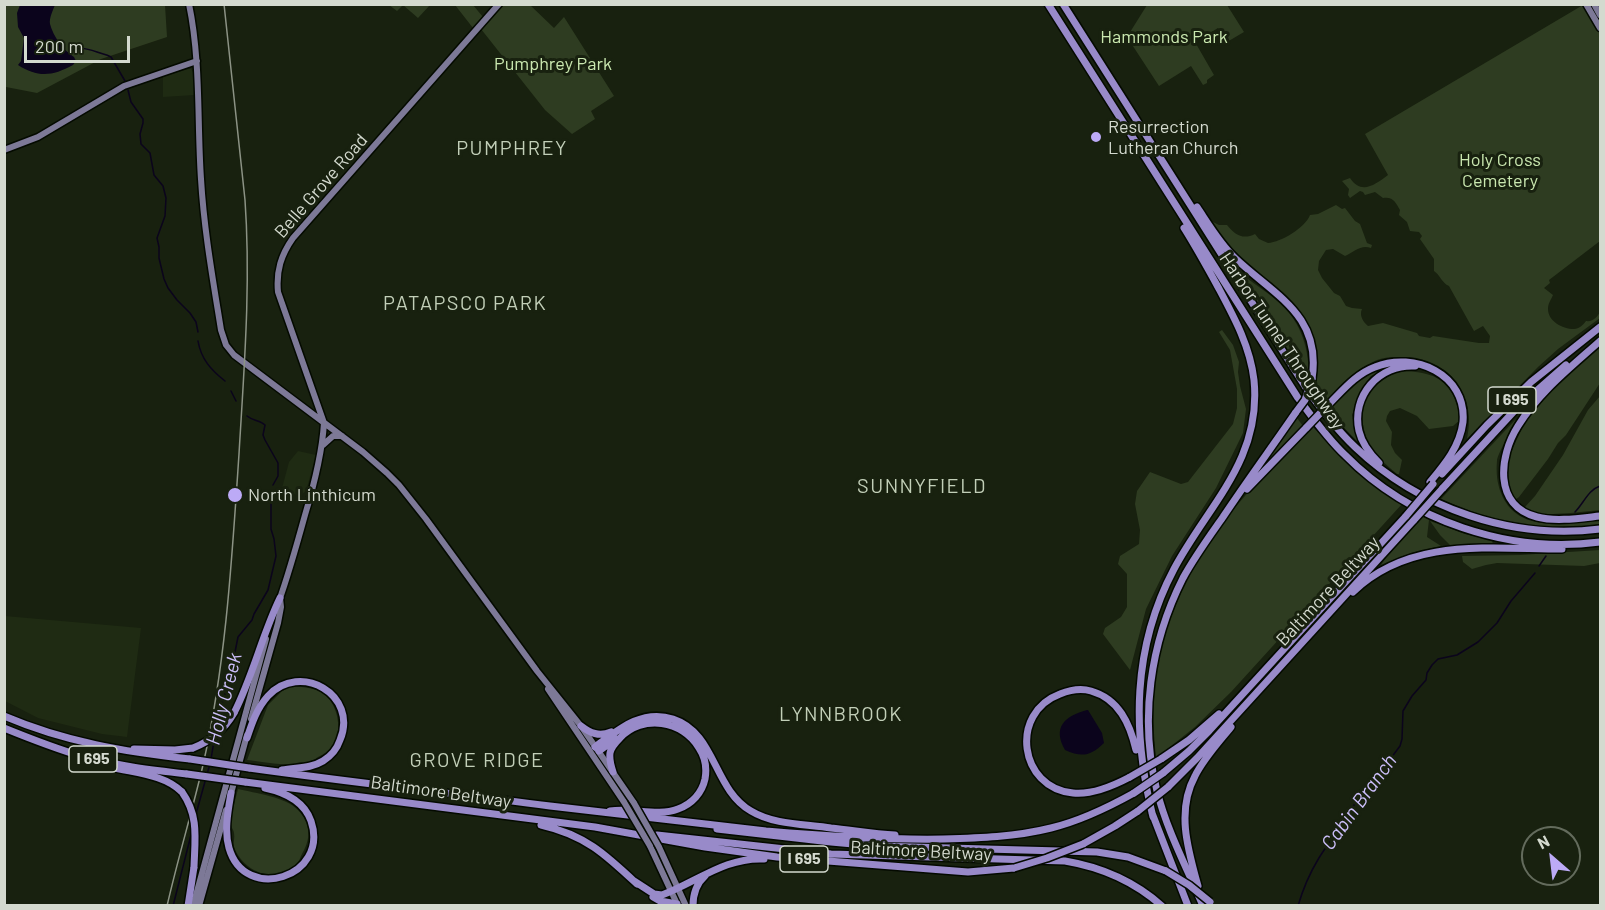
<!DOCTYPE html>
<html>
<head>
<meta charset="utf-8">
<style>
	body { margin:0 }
	#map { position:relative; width:1605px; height:910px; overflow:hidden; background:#18210f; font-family:Barlow,sans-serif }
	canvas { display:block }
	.frame { position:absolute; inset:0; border:6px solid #d4dacf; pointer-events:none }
	.north { position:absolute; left:1521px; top:826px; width:60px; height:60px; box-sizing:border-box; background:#18210f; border:2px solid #636b5c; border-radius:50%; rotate:332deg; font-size:16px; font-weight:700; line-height:24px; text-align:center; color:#d4dacf }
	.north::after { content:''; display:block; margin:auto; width:21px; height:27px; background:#bcaaf6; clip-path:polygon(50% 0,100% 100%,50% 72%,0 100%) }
	.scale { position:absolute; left:24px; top:36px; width:106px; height:27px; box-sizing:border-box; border:3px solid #d4dacf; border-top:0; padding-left:8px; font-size:18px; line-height:21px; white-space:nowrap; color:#d4dacf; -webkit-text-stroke:4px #18210f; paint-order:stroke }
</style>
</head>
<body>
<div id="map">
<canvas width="1605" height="910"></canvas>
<div class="frame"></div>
<div class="north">N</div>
<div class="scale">200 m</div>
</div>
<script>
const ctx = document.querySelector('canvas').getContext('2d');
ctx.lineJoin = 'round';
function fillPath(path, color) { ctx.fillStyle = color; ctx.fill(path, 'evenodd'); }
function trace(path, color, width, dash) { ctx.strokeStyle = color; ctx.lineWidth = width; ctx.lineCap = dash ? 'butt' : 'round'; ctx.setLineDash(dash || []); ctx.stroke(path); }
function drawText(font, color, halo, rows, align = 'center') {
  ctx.font = font + ' Barlow,sans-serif'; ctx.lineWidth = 6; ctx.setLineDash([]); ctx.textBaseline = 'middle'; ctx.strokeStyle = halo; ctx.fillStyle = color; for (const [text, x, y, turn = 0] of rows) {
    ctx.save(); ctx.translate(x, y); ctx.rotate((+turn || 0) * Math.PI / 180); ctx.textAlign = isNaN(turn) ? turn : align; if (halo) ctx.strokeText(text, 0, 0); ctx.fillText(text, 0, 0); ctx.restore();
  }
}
fillPath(new Path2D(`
	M188,69H191L194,73L195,95L163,97V76Z
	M298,451L316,455L306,491L301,495L281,492L289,462Z
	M5,616L141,628L127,737L102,734L38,718L5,701Z`), '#1f2b13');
fillPath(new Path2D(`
	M4,5H167H165L167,37L101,59L37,93L6,87L4,77Z
	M389,5H430L418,18L403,5L397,11Z
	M455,5H473L483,17L473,28Z
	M504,5H530L554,28L564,17L614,96L591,111L595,119L572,134L545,110L481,29Z
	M1147,5H1227L1244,32L1227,42L1218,28L1195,42L1214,75L1207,80V83L1203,85L1191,66L1159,86L1127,37Z
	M1583,5L1600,33V241L1549,280L1550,283L1544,288L1553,295C1551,300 1548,303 1548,309C1548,321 1562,329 1574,329C1579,329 1583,325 1586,321C1593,322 1598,317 1600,311V318L1558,349L1538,367L1467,439C1468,433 1469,426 1469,420C1469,385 1443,360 1409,357C1398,357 1387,356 1377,360C1364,366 1352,374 1342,384C1336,390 1330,398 1323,403L1312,386C1322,351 1313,320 1285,294C1268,278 1248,266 1232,249C1223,240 1216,230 1209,220L1219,225H1227C1235,235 1243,240 1255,234L1259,239L1268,243C1281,242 1305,228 1310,215L1318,214L1336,205L1342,209L1345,208L1355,221L1360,224L1367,243L1372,245L1371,248C1361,244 1354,252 1345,256L1333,249L1326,250L1319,261L1318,270L1322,278L1334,293L1340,296L1346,306L1352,308L1362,309C1359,315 1363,322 1368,326L1383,323L1417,333L1419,336L1430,338L1433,336L1479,343H1489L1490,336L1483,326L1474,331L1449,286C1442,283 1440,275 1434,271V259L1420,239L1422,236L1419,232L1410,231L1407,222L1399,215L1400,210C1396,203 1393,196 1383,198L1375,192L1365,195L1363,192L1360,191L1350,198L1348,195L1349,189L1342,181L1350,178C1361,195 1375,185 1388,175L1365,134Z
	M1234,266L1240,273C1254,284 1272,295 1285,308C1303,327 1311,356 1308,382Z
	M1222,330L1233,345L1239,362L1238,372L1240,386L1246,409L1243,433L1216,488L1172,556L1146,609L1130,670L1103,634L1105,628L1121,617L1127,607V574L1118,564L1120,556L1139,544L1140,530L1135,504L1137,491L1150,472L1181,484L1188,482L1233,424L1237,408V389L1230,350L1219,332Z
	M1600,347V383L1566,435L1558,443L1548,459L1519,497L1515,500L1507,481V460L1525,422L1560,381Z
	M1388,365L1390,367L1371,376L1364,385L1359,396L1352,415L1358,442L1327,411L1362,376L1374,370Z
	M1404,371C1430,372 1450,378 1457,406C1459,410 1458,415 1460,420L1453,426L1429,429L1417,416L1400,408L1390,411L1387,416L1386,421L1392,432L1391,445L1395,453L1402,460L1399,474H1397C1388,466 1377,458 1371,447C1360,428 1358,403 1375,386C1383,379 1393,372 1404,371Z
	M1600,396V510L1571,513L1535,515L1524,508L1535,496L1563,455L1588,410Z
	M1297,418L1303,426L1256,475Z
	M1516,419C1513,427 1497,455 1497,461C1496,472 1497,483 1501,493C1517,534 1566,524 1600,519V524C1554,533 1502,525 1458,506C1453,504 1447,502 1441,499Z
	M1312,426L1356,472L1402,504L1231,692L1195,727L1156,758C1154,735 1152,712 1154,689C1160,628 1190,564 1228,516C1254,484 1283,455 1312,426Z
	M1423,517L1429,520L1427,537L1441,546L1411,553L1381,565L1385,559Z
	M1430,521L1465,534L1492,540L1493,545H1450L1440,535Z
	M1600,550V563L1584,566L1497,563L1486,565L1472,569L1463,562L1462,556L1520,555Z
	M290,686C302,687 316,687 325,695C338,705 343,732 333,746C329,751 324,754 318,757C315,759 311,763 307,763C290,767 263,762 247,760L268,705L281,692Z
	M238,789C255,793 286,797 298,810C312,825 311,839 301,856C300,859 297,865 294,867C272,884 243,871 234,847C233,842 235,838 234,833C234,830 231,828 231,825C230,818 236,797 238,789Z`), '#2e3c21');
fillPath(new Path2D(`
	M20,5H55C53,10 49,18 50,24C53,36 64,51 74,57L76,61L73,65C53,76 38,78 18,65L21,61L24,38L18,27L17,13Z
	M1087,710H1088L1102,733L1104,743C1090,757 1081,757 1065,750C1052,727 1065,716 1087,710Z`), '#0b041c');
trace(new Path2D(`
	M68,53C78,46 85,48 97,52C102,54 106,54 111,57L125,81
	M128,90L131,102L143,119V123L140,134L141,144L150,153L154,175L163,186L166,198L165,216L157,238L159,247V258L164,279L168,288L177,300L190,313L196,322L198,332
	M198,341C201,359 211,370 225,381
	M231,391L236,401
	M247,416C253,421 260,420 265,425L263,435L265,440L278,463V476L273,485
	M1575,512C1584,503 1588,490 1600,486
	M1539,566L1546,556
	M216,730L221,706L234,668L233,662L238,637L252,620L254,614L268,590L276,556L274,539L271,529V497
	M211,759L214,741
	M207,774L210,764
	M196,814L206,778
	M173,906L192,831
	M1298,906C1309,868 1325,847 1349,817L1350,812L1360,795L1384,771L1391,758L1400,746L1402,739L1403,711L1412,696L1426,680L1427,673L1432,665L1438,659L1457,655L1478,642L1497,623L1511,601L1535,573`), '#0b041c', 1.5);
const major = new Path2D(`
	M189,4C201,62 197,121 201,179C204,230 213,280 221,330L226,345L234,355L363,452L387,473L399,485L426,519L537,671L581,726L634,803
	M1586,4L1600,28
	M1594,4L1600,15
	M4,150L38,137L124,86L197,61
	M323,445L333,436H342
	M279,601C289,573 297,544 305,515C314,485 322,455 324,423L278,292C276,271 281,255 293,238L499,4
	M548,689L624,802
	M251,719L278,623L281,607L280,598
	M230,797L247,735
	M650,846L678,906
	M659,847L686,906
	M193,906L266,639
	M199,906L226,810`);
const highway = new Path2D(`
	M1048,4L1298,398C1313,418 1327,438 1345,455C1410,521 1509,554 1600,542
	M1063,4L1308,391C1323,411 1337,430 1355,447C1420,509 1512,540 1600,529
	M1197,207C1209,225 1220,244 1235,258C1275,296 1322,315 1312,379
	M1600,341C1571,367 1539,392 1518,426C1499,456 1493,506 1537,517C1556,522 1581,518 1600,516
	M1329,404C1343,390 1356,374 1375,367C1414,351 1467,374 1463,422C1460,446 1445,464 1430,482
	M1379,463C1370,454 1362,444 1359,431C1351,396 1379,364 1415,366
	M1442,474L1487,425L1531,382L1600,327
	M1247,489L1307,427
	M1442,489L1516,409L1566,365
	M1353,592C1410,537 1490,549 1562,549
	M234,713C253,676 262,635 280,598
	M4,716C65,742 125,752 190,759
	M581,726C590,733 599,737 611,732
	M4,728C31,739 57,749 84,757C118,766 152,770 187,774
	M247,738C252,723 257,708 268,696C300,661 359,695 340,740C337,749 331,756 323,761C310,769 296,767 282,770
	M595,747C619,729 642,709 673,719C716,733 713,789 751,811C774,825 805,824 831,828C852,830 873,834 895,835
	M134,749L175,750L193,748
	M599,751L616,739
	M1161,759L1189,740L1219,714
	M111,767C134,773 164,774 182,792
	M249,768C349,782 450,793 550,806C622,815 694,823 766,831C825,836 883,840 943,839C979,838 1015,837 1051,828C1080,821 1107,808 1134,793
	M1163,773L1189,751L1209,731L1406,516
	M1130,777C1113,786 1092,795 1073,793C1019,788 1009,713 1060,694C1070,690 1081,688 1091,691C1119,699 1130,724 1136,750
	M245,782L595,827L705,847L777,857L968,872L1014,868
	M1168,787L1197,758L1414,520
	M231,793C228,811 224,831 229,848C245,904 330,877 311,821C304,801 284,792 265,788
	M610,811C632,807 657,817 678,809C692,804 702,793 705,779C707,768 705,757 699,748C683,720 642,714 620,738C616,742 611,747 610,753C609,760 611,766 613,772
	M1152,813L1188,906
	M1153,817C1132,732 1132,648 1174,569C1208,505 1262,460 1254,380C1250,346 1234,317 1218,287C1207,267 1196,247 1184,228
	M541,825C585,835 605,854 637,884
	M717,829L831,842L875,846L1097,852L1128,857L1166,871
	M657,835L831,854L1065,861C1101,867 1135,882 1162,906
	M1083,844L1115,826L1138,811
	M634,881L654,894L662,895C697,882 725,857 764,859
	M1198,886C1188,850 1176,811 1195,776C1204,758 1219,742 1231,727
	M653,897L660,901L677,904
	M188,906L194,867
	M693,906C693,894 696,884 705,876
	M1203,906C1187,868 1167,831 1157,791C1139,720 1150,643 1183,578C1195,556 1209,537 1223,517C1247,481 1272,447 1296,412`);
trace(major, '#040a00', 9);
trace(highway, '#040a00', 10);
trace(major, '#7d7997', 6);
trace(highway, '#988ac9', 7);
trace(new Path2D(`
	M167,906C178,858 192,812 203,765C226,663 232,558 239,454C244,369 251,285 245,200L224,4`), '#8c9385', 1.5);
const majorBridge = new Path2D(`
	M624,802L650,846
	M634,803L659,847`);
const highwayBridge = new Path2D(`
	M1296,412L1305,400L1312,379
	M1307,427L1329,404
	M1406,516L1433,484
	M1414,520L1442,489
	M193,748C211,741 224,730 234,713
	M190,759L249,768
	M187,774L245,782
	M1130,777L1161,759
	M182,792C199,816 195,838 194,867
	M1134,793L1163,773
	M1138,811L1168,787
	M1014,868L1047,858L1083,844
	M1166,871L1189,885L1210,902`);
trace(majorBridge, '#040a00', 9, []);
trace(highwayBridge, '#040a00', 10, []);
trace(majorBridge, '#7d7997', 6);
trace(highwayBridge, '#988ac9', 7);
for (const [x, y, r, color] of [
	[1096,137,6,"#bcaaf6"],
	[235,495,8,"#bcaaf6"]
]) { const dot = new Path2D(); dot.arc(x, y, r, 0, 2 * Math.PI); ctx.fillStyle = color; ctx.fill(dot); trace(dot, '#18210f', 2); }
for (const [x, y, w] of [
	[1512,400,48],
	[93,759,48],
	[804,859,48]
]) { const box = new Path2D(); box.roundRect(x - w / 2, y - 13, w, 26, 4.5); ctx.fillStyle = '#18210f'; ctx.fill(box); trace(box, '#d4dacf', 1.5); }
drawText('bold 16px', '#d4dacf', null, [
	["I 695",1512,400],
	["I 695",93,759],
	["I 695",804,859]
]);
drawText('18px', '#cae8b0', '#18210f', [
	["Hammonds Park",1164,37],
	["Pumphrey Park",553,64],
	["Holy Cross",1500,160],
	["Cemetery",1500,181]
]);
drawText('18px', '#d4dacf', '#18210f', [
	["Resurrection",1108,127],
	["Lutheran Church",1108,148],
	["North Linthicum",248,495]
], 'left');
drawText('18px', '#d4dacf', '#18210f', [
	["Belle Grove Road",321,186,-49],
	["Harbor Tunnel Throughway",1282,341,56],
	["Baltimore Beltway",1328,591,-47],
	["Baltimore Beltway",441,792,8],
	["Baltimore Beltway",921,851,3]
]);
ctx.letterSpacing = '1.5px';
drawText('20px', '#c2cfb8', '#18210f', [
	["PUMPHREY",512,148],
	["PATAPSCO PARK",465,303],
	["SUNNYFIELD",922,486],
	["LYNNBROOK",841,714],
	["GROVE RIDGE",477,760]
]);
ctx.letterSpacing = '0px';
drawText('italic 20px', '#ccbffa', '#18210f', [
	["Holly Creek",224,699,-76],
	["Cabin Branch",1359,802,-54]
]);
</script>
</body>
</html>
